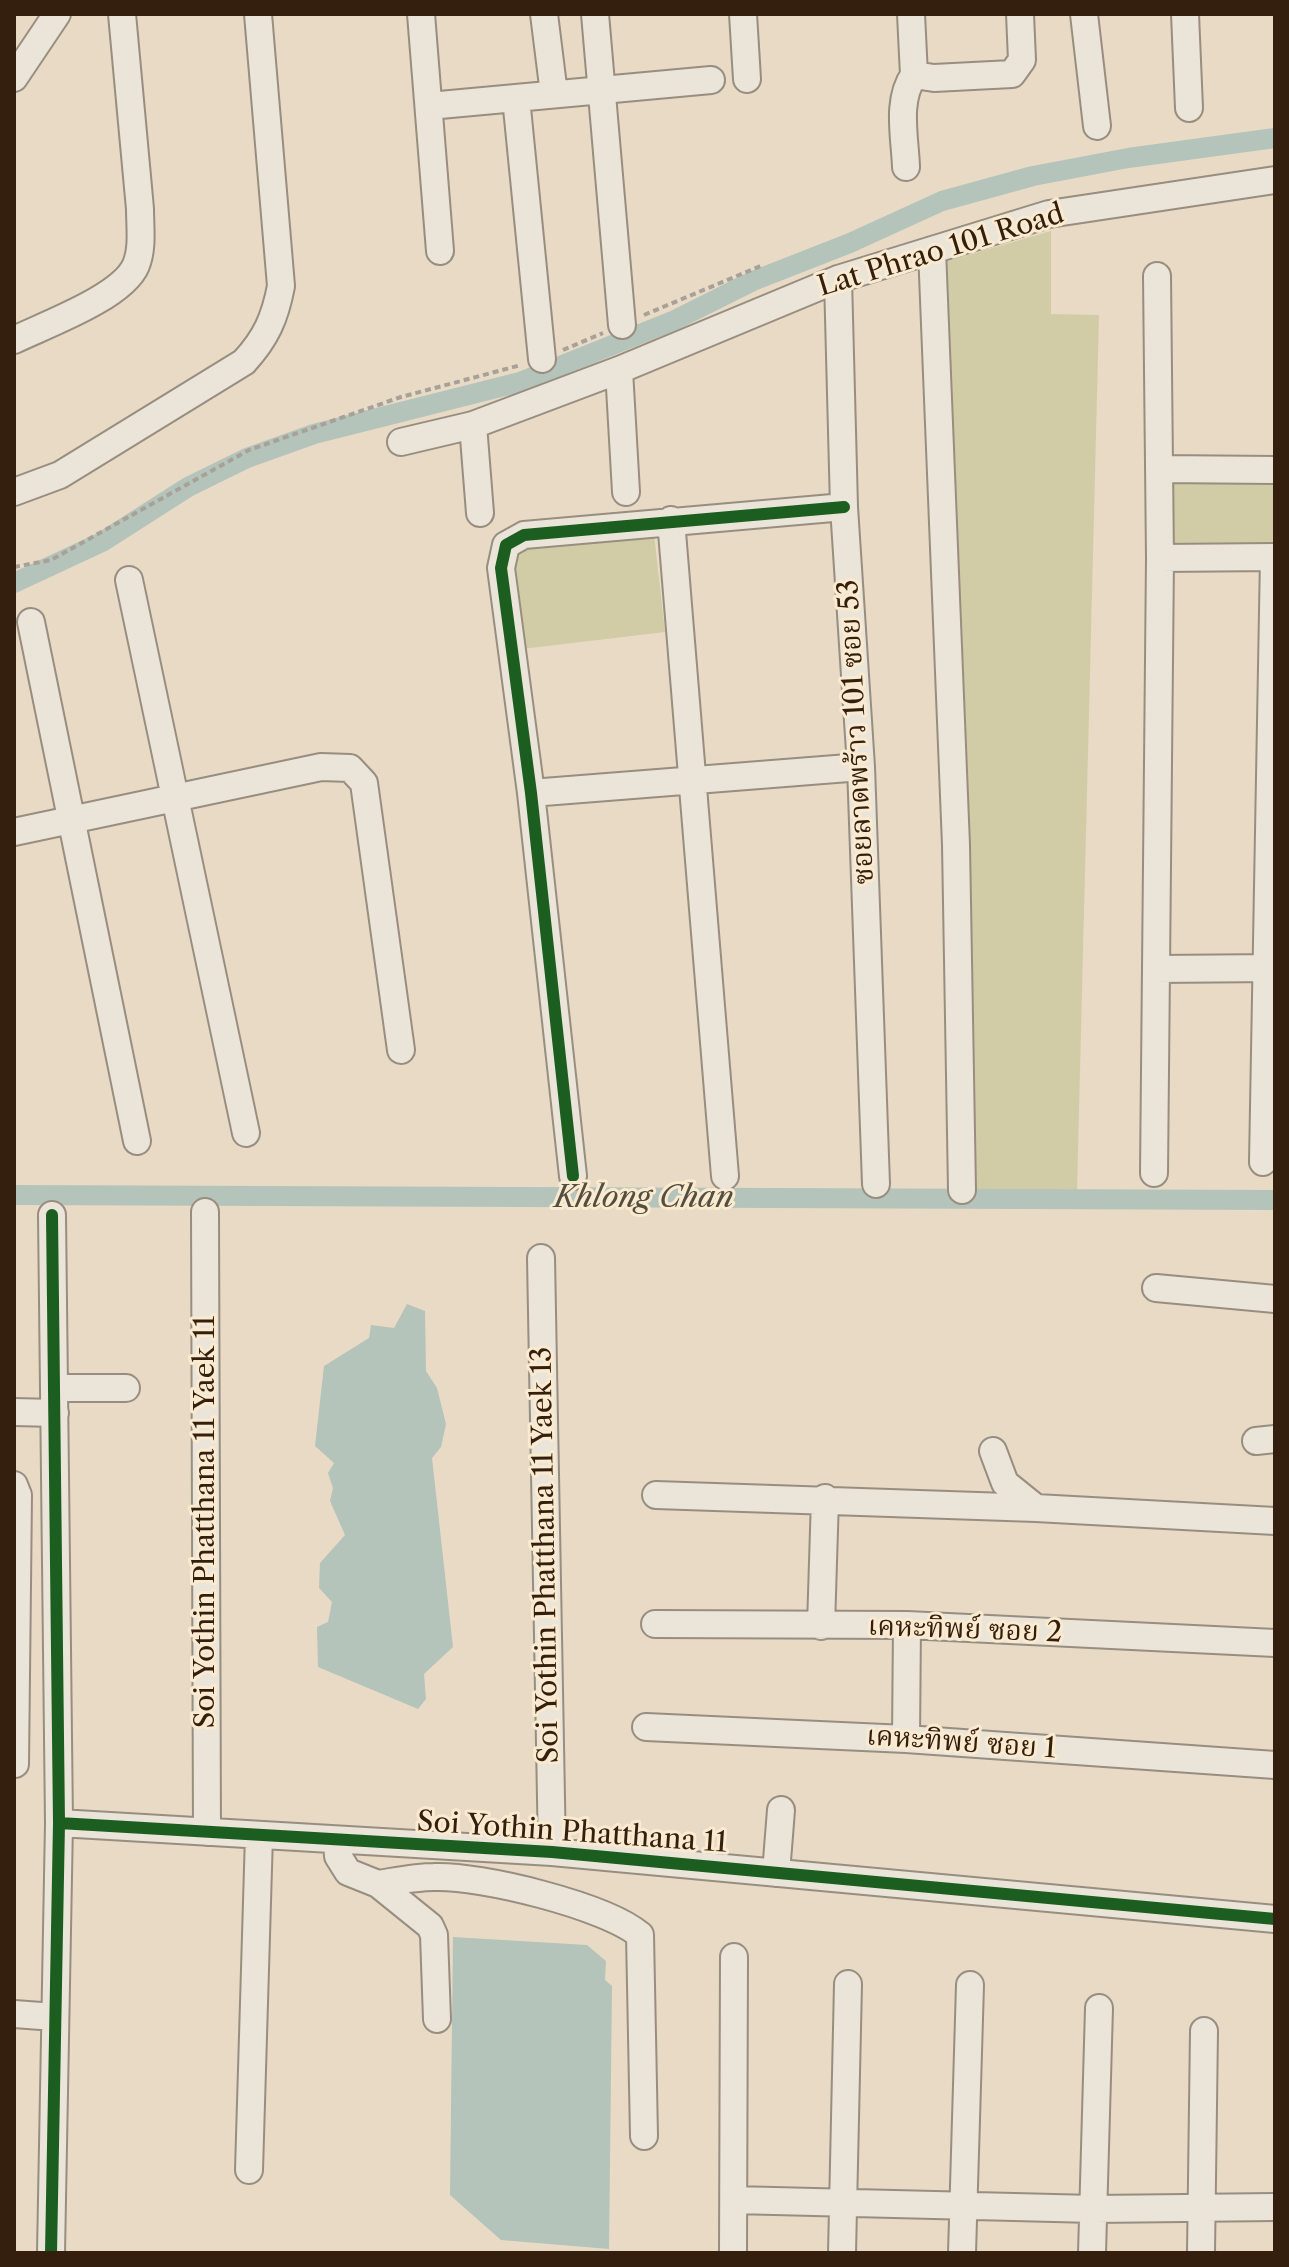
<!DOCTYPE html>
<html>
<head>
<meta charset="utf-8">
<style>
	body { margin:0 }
	#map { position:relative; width:1289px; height:2267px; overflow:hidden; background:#e8dac5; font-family:"Libre Caslon Text",serif }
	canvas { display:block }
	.frame { position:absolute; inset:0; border:16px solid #341f0f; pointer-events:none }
</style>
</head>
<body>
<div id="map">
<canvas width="1289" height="2267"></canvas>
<div class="frame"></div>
</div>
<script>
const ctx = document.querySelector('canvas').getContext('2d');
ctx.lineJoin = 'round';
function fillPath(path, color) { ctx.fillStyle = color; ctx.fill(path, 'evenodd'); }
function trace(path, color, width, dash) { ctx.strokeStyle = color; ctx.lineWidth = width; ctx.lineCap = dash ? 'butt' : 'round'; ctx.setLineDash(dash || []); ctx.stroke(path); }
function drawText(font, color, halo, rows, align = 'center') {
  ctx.font = font + ' "Libre Caslon Text","Noto Serif Thai",serif'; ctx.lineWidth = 6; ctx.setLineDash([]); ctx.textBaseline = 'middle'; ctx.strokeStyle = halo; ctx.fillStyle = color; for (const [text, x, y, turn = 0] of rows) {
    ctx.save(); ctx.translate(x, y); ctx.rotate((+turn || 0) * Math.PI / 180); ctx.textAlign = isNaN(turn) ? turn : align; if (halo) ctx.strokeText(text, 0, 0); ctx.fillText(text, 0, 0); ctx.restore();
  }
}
fillPath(new Path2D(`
	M1051,231V314L1099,315L1077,1190L967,1189L937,264Z
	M1166,477L1275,478V549H1166Z
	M654,534L665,632L522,649L511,551Z`), '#d1cca6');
fillPath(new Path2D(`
	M407,1304L425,1311L426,1371L437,1388L446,1424L441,1447L432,1458L453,1647L424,1674L426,1699L418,1709L318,1667L317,1627L328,1622L332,1602L319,1588L320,1563L345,1535L330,1501L333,1488L328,1473L334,1463L315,1446L324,1366L369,1338L371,1325L394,1328Z
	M453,1937L587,1945L606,1961L605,1980L612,1986L609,2249L501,2240L450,2195Z`), '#b4c4ba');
trace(new Path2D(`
	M14,583L102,542L188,487L247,458L314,434L520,382L675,320L753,281L850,243L942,201L1033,176L1128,158L1275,138
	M14,1195L1275,1200`), '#b4c4ba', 20);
const minor = new Path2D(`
	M421,14L440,251
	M544,14L554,94
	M595,14L622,325
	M743,14L747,79
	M911,14L914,75
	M1084,14L1097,126
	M1185,14L1189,108
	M914,75L934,78L1012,74L1022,60L1020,14
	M14,78L57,14
	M516,98L542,359
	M429,106L711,80
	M906,167C905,137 896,101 914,75
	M932,250L956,845L962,1190
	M838,279L844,507L861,767L876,1184
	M14,340C45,325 123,297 136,265C143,248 140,227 140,209L122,14
	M619,370L626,492
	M473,425L480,513
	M401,442L473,425L619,370L838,279L1049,214L1275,180
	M1159,469L1275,470
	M14,492L60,475L244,362C266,338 275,318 281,286L258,14
	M671,520L725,1176
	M1160,558L1275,557
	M129,580L246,1133
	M31,622L137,1141
	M531,793L861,767
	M14,832L321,767L350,768L364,783L401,1050
	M1156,969L1275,968
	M1263,1162L1274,557
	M1154,1173L1160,558L1157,276
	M573,1176L531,793L501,568L506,545L524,535L844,507
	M205,1212L207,1832
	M541,1258L552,1852
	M1156,1288L1275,1299
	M55,1388H126
	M14,1412L55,1413
	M1256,1441L1275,1439
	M993,1451L1005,1483L1036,1508L1275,1521
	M14,1485L18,1495L15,1764
	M656,1495L1036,1508
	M655,1624L907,1625L1275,1643
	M821,1626L825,1498
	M646,1727L906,1739L1275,1765
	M906,1739L907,1625
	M59,1823L552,1852L1275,1919
	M337,1840L338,1856L348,1872L378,1884L430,1926L434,1935L437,2019
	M776,1873L781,1810
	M378,1884C397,1881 415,1877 434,1877C480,1875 606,1906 640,1935L644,2136
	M14,2014L55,2017
	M249,2170L259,1835
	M734,2200L1094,2209L1275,2207
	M51,2253L59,1823L52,1215
	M733,2253L734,1957
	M842,2253L848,1984
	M962,2253L970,1985
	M1092,2253L1099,2008
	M1201,2253L1204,2031`);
trace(minor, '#988e80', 30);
trace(new Path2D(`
	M644,315L763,265
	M563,350L603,333
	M14,567L51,560L249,450L401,397L521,365`), '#a8a198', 4, [6, 4]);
trace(minor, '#ebe4d9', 26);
trace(new Path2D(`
	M573,1176L531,793L501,568L506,545L524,535L844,507
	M59,1823L552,1852L1275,1919
	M51,2253L59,1823L52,1215`), '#1b5e20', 12);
drawText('28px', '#341f0f', '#f9ead0', [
	["Lat Phrao 101 Road",941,251,-17],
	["ซอยลาดพร้าว 101 ซอย 53",857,732,-93],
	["Soi Yothin Phatthana 11 Yaek 11",206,1522,-90],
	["Soi Yothin Phatthana 11 Yaek 13",546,1555,-91],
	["เคหะทิพย์ ซอย 2",965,1630,2],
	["เคหะทิพย์ ซอย 1",961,1743,4],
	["Soi Yothin Phatthana 11",572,1833,4]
]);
drawText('italic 30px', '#544e41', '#f9ead0', [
	["Khlong Chan",644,1198]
]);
</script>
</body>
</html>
